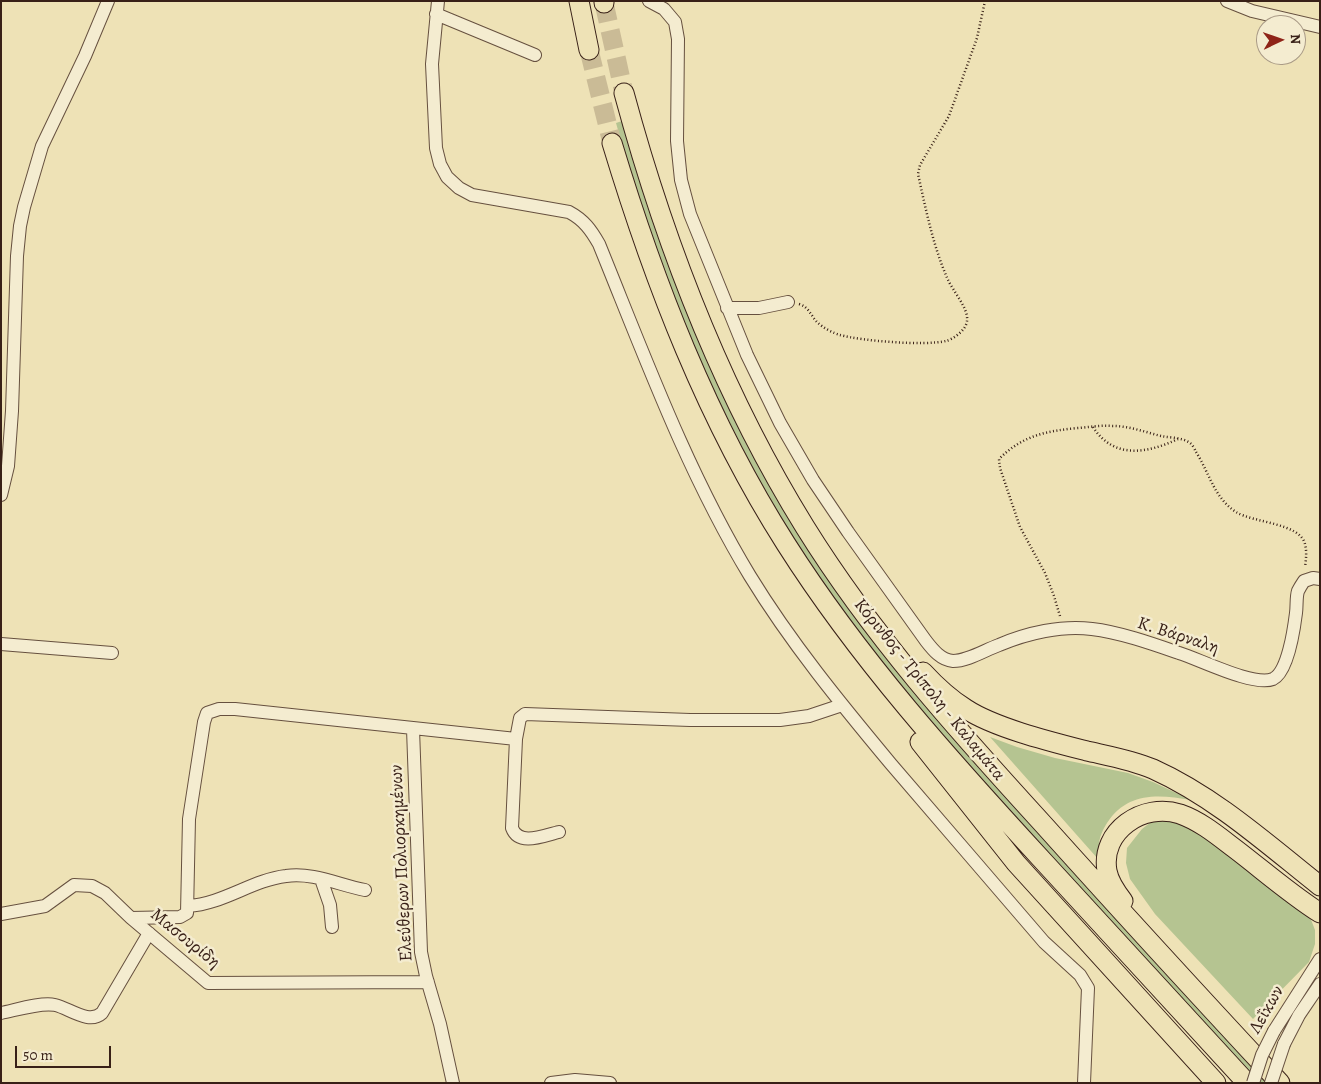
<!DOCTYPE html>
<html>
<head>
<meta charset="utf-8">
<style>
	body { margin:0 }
	#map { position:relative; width:1321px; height:1084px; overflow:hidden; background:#eee2b6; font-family:Alegreya,serif }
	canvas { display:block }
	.frame { position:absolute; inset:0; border:2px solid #382017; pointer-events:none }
	.north { position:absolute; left:1256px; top:15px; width:50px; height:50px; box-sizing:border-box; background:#f4ecd0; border:1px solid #a99a86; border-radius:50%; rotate:87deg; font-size:14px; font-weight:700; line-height:20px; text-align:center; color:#382017 }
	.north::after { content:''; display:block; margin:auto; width:18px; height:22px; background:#8f2418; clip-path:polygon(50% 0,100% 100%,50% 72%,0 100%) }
	.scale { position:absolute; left:15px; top:1046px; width:96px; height:22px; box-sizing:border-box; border:2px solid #382017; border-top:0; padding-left:6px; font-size:15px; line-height:18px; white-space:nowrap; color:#382017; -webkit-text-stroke:4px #f4ecd0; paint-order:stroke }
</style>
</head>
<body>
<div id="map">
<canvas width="1321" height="1084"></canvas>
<div class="frame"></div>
<div class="north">N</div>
<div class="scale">50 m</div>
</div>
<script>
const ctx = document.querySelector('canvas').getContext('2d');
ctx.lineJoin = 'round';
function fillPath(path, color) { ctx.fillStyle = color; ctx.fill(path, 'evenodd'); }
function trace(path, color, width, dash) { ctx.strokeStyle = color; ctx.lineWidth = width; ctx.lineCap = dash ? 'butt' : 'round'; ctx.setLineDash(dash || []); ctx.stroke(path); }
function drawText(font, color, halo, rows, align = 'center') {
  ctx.font = font + ' Alegreya,serif'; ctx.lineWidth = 5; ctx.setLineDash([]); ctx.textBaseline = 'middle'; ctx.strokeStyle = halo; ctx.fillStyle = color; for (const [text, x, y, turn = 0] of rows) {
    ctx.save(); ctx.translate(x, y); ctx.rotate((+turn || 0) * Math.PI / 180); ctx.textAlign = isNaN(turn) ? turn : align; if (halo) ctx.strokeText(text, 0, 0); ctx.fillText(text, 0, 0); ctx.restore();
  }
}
fillPath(new Path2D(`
	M622,121C648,220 685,315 730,407C751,450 772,492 797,532C869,647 961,749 1052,848C1124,926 1196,1005 1268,1083H1260C1191,1008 1122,933 1053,858C960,757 868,654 793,538C767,497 745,453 723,409C679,317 643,222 616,123Z
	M990,737L1017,747L1055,758L1128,773L1153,782L1191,800C1158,794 1127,792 1107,823C1103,829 1099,838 1099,845C1100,853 1104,861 1106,868Z
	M1165,820L1193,827L1310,917L1315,930V944L1309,962L1253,1019L1155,914L1130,879L1126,863L1127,848L1142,829L1151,822Z`), '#b5c491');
trace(new Path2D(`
	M604,3L624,93
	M589,50L612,143`), '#cabb96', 19, [19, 9]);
const minor = new Path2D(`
	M438,1L432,64L436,148L440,164L447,177L459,188L472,195L569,212C584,220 591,230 599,244C645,357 687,472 750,576C791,643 841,704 891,764C942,823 993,883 1044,942L1080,975L1088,988L1084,1083
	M649,1L664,9L675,22L678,39L677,141L681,180L690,214L747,355L780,423L813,480L848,532L926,641C933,650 941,660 953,661C968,661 985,650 999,645C1027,633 1062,625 1092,629C1119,632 1153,644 1179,653C1199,659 1254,687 1273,679C1288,672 1294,629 1296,613C1297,606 1296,597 1298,591C1300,587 1302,584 1304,581L1313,578L1320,579
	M1227,1L1252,11L1320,27
	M436,14L535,55
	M727,308H759L788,302
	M1,495L8,466L12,411L17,256L20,226L24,207L42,146L85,56L108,1
	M1,644L112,653
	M413,729L421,952L426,976L440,1024L453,1083
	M559,832C545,835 519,847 512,828L516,739L520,718L525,714L690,720H780L809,716L842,705
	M321,879L330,905L332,927
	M188,906C223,904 252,880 286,876C313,872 339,885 365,890
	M1,914L45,906L74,885L92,886L105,893L131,918L208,983L428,982
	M131,918L180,917L187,913L189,819L204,722L207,713L219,709H235L516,739
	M1,1013C16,1010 41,1002 55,1005C69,1008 89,1025 102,1013L149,933
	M1274,1031L1320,959
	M1284,1044L1299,1015L1320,984
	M551,1083L575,1080L610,1083`);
const highway = new Path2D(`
	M579,1L589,50
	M604,1V3
	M624,93C665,245 722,393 805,527C872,635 958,731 1043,824C1121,911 1200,997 1280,1083
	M612,143C654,282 707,420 786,544C859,659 951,761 1044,862C1112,936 1179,1009 1247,1083
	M923,672C935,685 950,699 966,709C995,728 1052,742 1087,751C1109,756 1132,760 1153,769C1215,797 1267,844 1320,886
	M920,742L1016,863L1216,1083
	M1123,901C1116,892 1109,882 1107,871C1100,831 1143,802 1180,814C1200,821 1217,835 1234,848C1263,870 1290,894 1320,913`);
trace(minor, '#66503f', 14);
trace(highway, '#382017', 21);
trace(new Path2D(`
	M799,304C809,307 811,316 817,322C823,328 833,333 840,335C862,341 925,346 946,341C954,339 966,330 967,321C969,309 953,291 948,280C933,246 926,210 918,174L920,165L949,116L977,38L985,1
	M1093,427C1114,460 1148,453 1178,439
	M1060,616L1054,596L1045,573L1020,527L1000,468L999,459C1023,435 1047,431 1078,428C1090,427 1101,425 1113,426C1129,426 1145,432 1161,436C1170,438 1182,437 1190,443C1193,445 1195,450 1196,452C1209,472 1214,498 1236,512C1254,523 1300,523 1305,544C1307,552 1306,559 1305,567`), '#382017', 2.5, [1, 2.5]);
trace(minor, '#f4ecd0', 12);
trace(highway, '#eee2b6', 19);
const minorBridge = new Path2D(`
	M1253,1083L1262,1055L1274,1031
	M1271,1083L1284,1044`);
trace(minorBridge, '#66503f', 14, []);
trace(minorBridge, '#f4ecd0', 12);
drawText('18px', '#382017', '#f4ecd0', [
	["Κ. Βάρναλη",1178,636,18],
	["Κόρινθος - Τρίπολη - Καλαμάτα",929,690,51],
	["Ελεύθερων Πολιορκημένων",402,863,-93],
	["Μασουρίδη",185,939,39],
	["Λεΐκων",1267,1010,-60]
]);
</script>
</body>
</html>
